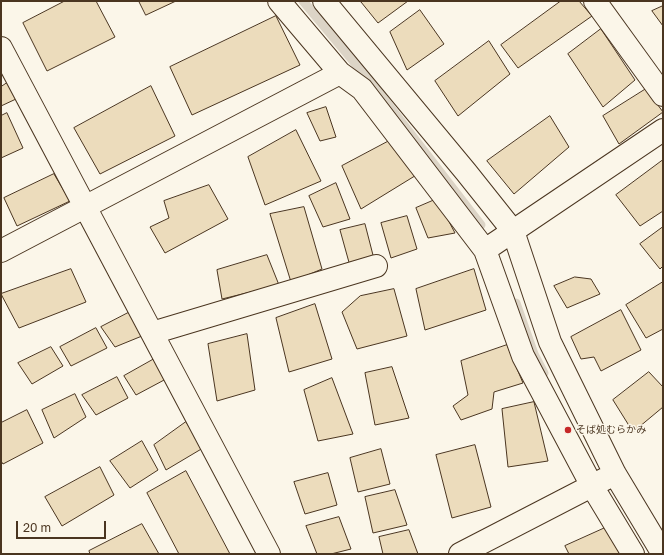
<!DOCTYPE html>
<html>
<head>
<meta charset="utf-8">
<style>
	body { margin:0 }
	#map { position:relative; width:664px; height:555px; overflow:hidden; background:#fbf6e9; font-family:"Golos Text",sans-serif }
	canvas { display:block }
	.frame { position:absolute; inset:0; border:2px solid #4a3520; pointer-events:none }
	.scale { position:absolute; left:16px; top:521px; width:90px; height:18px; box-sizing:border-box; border:2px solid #4a3520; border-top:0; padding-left:5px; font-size:12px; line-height:14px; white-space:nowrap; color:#4a3520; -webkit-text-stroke:3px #fbf6e9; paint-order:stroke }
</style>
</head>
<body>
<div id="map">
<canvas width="664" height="555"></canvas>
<div class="frame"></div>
<div class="scale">20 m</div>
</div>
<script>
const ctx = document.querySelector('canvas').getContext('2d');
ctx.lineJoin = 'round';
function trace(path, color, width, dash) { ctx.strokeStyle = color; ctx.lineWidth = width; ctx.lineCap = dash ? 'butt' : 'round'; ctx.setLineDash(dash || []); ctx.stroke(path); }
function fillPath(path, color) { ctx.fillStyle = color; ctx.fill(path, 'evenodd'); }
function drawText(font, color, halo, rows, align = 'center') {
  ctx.font = font + ' "Golos Text","Noto Sans JP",sans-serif'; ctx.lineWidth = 3; ctx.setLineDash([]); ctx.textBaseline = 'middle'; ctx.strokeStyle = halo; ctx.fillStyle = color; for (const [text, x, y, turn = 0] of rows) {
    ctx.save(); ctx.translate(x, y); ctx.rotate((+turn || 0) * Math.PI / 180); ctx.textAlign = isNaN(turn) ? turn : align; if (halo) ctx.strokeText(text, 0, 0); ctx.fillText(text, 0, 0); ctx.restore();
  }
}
trace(new Path2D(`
	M303,1L370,81L481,225
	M516,303L534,354L544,373`), '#dcd4c6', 9);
const building = new Path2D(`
	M65,1H96L115,37L47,71L23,23Z
	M139,1H176L146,15Z
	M362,1H408L378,23L361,2Z
	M561,1H579L592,16L518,68L501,45Z
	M663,6V26L652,11Z
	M420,10L444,44L407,70L390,32Z
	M276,16L300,65L192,115L170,67Z
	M601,29L635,80L603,107L568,54Z
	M489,41L510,74L458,116L435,81Z
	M10,81L16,99L1,106V87Z
	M151,86L175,136L100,174L74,128Z
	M646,89L663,112L619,144L603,116Z
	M326,107L336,137L320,141L307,113Z
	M7,113L23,148L1,158V116Z
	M550,116L569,147L514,194L487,161Z
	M296,130L321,181L265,205L248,157Z
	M391,140L418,174L361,209L342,166Z
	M663,160V211L640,226L616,195Z
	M54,174L70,201L17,226L4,198Z
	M336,183L350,219L323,227L309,196Z
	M209,185L228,219L165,253L150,227L169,218L164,201Z
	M437,199L455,233L428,238L416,208Z
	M304,207L322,269L291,282L270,214Z
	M407,216L417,249L391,258L381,223Z
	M365,224L374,259L350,266L340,230Z
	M663,227V266L660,269L640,244Z
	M267,255L279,285L222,299L217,270Z
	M71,269L86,302L19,328L1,294Z
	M474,269L486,310L425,330L416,289Z
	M575,277L591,279L600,294L567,308L554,286Z
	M663,282V329L646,338L626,305Z
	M394,289L407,336L357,349L342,312L360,296Z
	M315,304L332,359L289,372L276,318Z
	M621,310L641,350L601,371L594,357L581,359L571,337Z
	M130,312L142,336L115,347L101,327Z
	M96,328L107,348L71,366L60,347Z
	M247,334L255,390L217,401L208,344Z
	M507,345L523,383L494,392L492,409L461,420L453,406L468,395L461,361Z
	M51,347L63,366L32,384L18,363Z
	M156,358L166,379L136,395L124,376Z
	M392,367L409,418L375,425L365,373Z
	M649,372L663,387V407L633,432L613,400Z
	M117,377L128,398L96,415L82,395Z
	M332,378L353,434L318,441L304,390Z
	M75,394L86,417L54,438L42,410Z
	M534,402L548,461L508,467L502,409Z
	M27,410L43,443L3,464L1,461V423Z
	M186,422L203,448L166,470L154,445Z
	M142,441L158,470L130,488L110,461Z
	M475,445L491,507L452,518L436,455Z
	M381,449L390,484L358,492L350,458Z
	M100,467L114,495L62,526L45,497Z
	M186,471L230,554H179L147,493Z
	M328,473L337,505L305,514L294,482Z
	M395,490L407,525L373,533L365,497Z
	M339,517L351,549L331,554H317L306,526Z
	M142,524L159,554H90L89,551Z
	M605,528L620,554H569L565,546Z
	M409,530L418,554H383L379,537Z`);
fillPath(building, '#ecdcbc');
trace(building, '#4a3520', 1);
const street = new Path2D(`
	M279,1L340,73L362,89L485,250L523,356L592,486L633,554
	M324,1L466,172L513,231L550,342L615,474L663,554
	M595,1L663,95
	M1,48L269,554
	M485,250L663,130
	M1,251L340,73
	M152,333L376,266
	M460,554L605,479`);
trace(street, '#4a3520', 24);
trace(street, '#fbf6e9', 22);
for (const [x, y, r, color] of [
	[568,430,4,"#c62828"]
]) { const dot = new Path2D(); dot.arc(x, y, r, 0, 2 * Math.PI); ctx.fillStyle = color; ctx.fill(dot); trace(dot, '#fbf6e9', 1.5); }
drawText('10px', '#4a3520', '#fbf6e9', [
	["そば処むらかみ",576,430]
], 'left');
</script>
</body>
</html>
